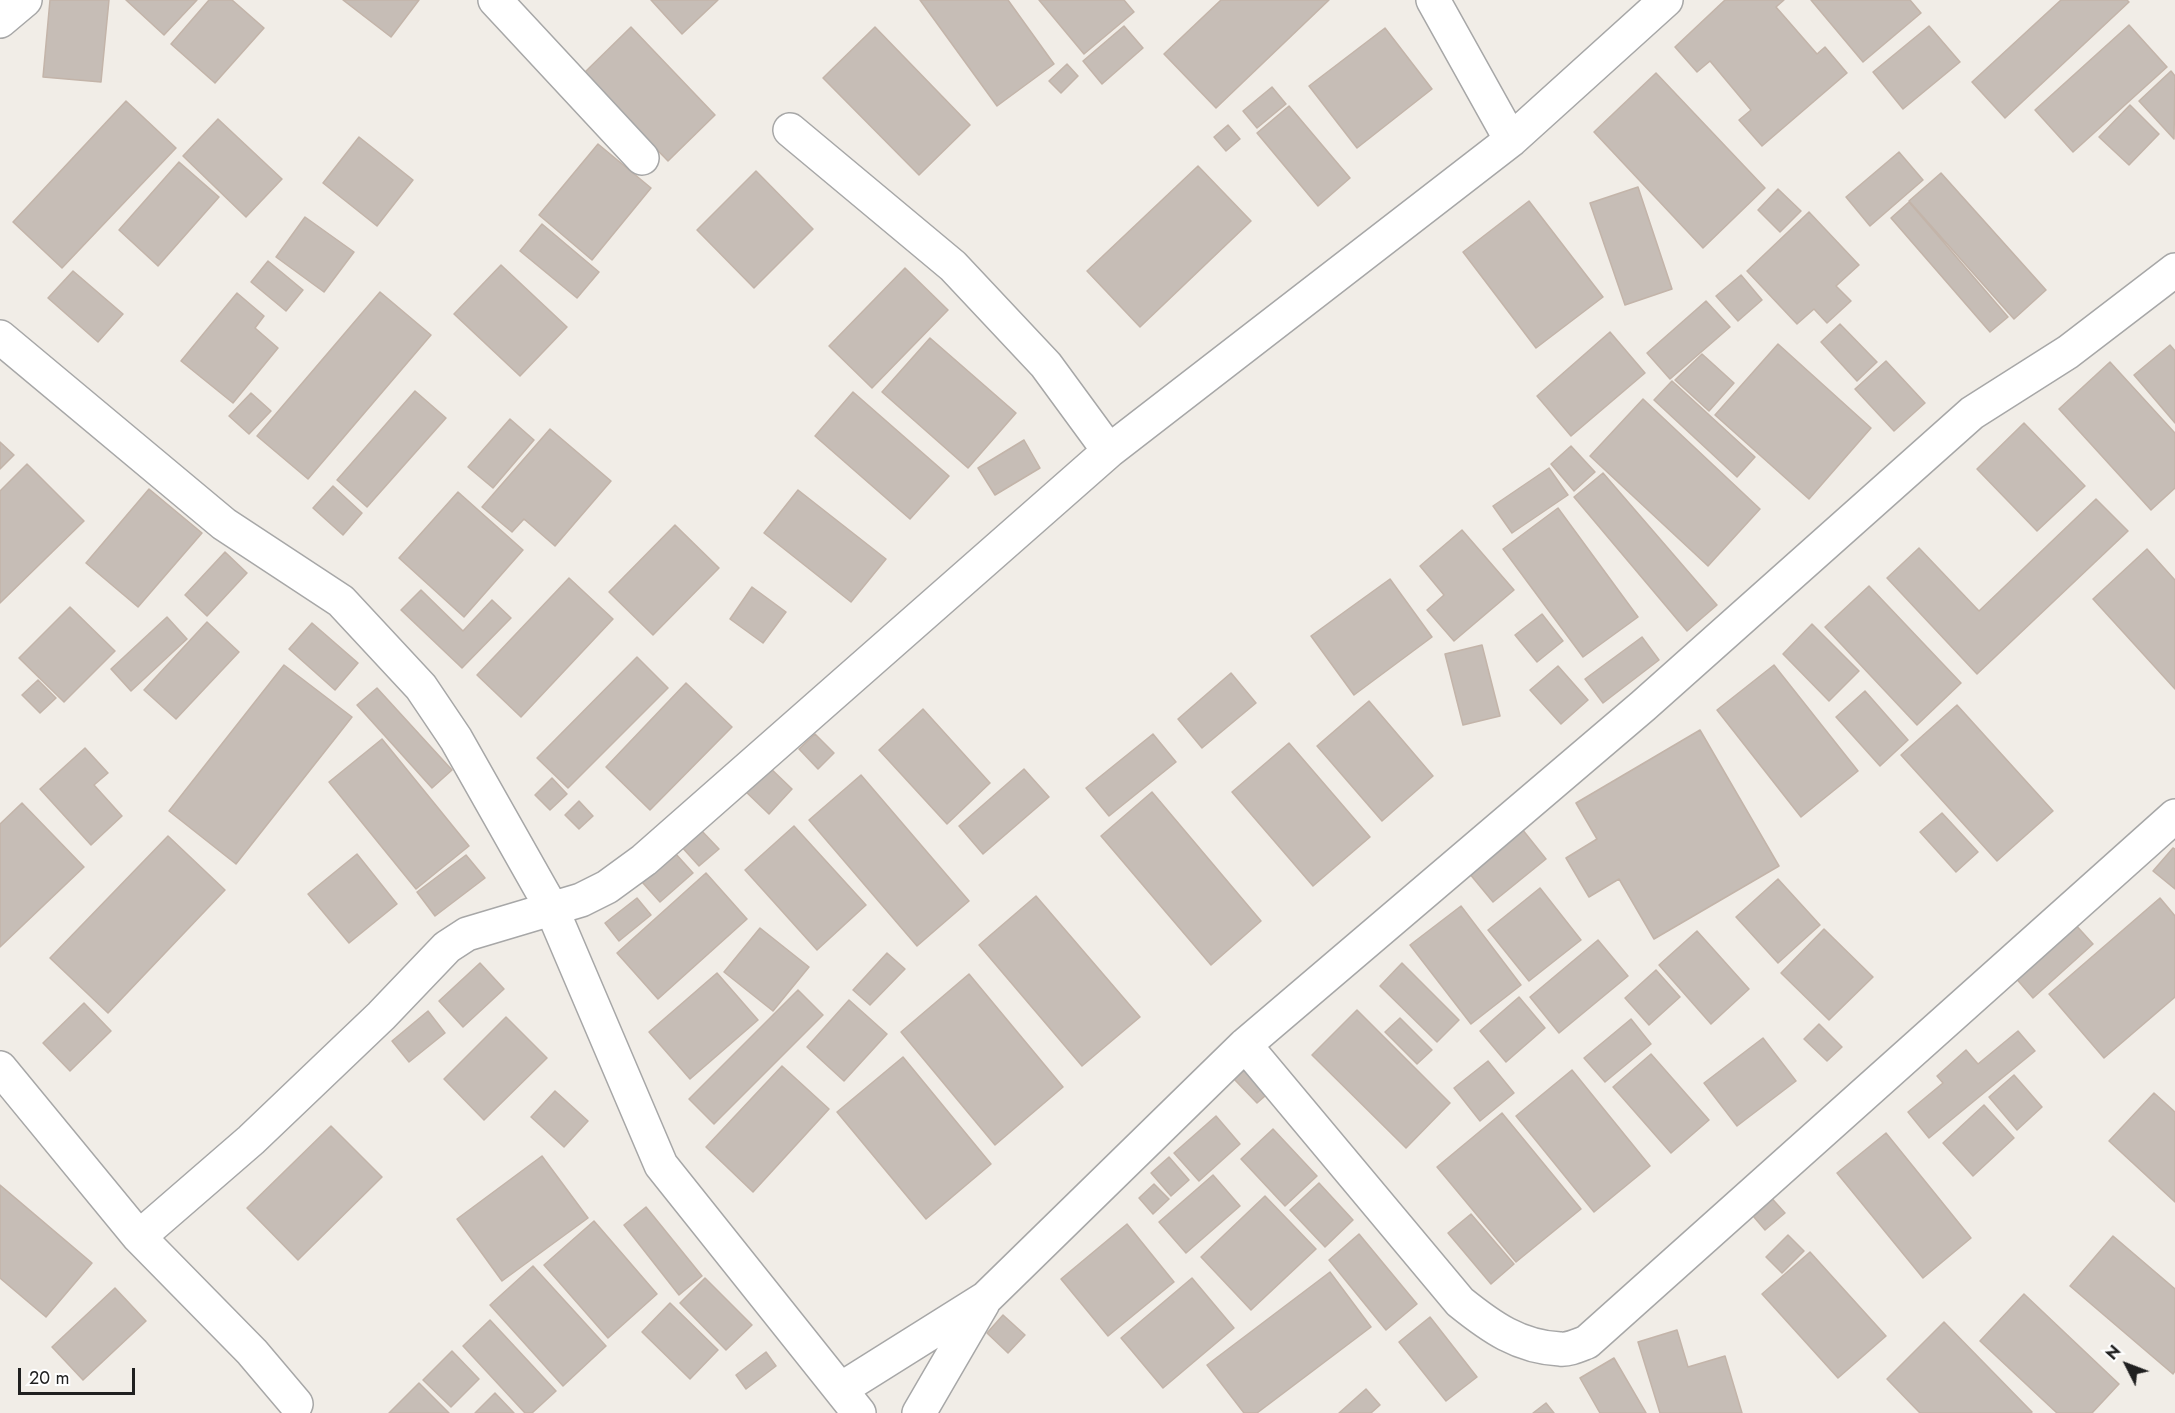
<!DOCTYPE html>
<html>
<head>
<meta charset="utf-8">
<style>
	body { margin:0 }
	#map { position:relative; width:2175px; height:1413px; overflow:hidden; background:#f1ede7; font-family:Jost,sans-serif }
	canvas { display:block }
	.north { position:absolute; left:2097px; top:1335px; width:60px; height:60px; -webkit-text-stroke:4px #fff; paint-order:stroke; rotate:312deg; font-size:16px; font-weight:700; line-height:24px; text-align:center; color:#202020 }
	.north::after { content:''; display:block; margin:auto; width:21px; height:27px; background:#202020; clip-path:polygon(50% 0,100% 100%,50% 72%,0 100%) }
	.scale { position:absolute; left:18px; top:1368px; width:117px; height:27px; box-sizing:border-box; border:3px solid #202020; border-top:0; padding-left:8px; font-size:18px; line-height:21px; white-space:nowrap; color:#202020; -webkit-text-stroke:4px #fff; paint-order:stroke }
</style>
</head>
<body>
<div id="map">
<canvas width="2175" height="1413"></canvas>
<div class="north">N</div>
<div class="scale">20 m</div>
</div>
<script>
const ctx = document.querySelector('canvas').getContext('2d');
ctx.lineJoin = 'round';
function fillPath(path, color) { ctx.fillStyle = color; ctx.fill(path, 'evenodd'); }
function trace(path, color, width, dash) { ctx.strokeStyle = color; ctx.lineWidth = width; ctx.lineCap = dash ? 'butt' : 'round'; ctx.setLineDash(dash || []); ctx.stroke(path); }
const building = new Path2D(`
	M50,0H109L101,82L43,77Z
	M126,0H197L164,35Z
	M209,0H232L264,28L215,83L171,44Z
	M343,0H419L391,37Z
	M651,0H718L682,34Z
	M920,0H1008L1054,64L997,106Z
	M1039,0H1124L1134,12L1084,54Z
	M1221,0H1329L1216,108L1164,54Z
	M1725,0H1784L1776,7L1817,54L1825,47L1847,73L1762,146L1739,120L1751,110L1710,61L1697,72L1675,47Z
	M1811,0H1910L1921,13L1863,62Z
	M2061,0H2127L2129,2L2005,118L1972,82Z
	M2129,25L2167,67L2073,152L2035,110Z
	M1124,26L1143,48L1102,84L1083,61Z
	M1929,26L1960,62L1903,109L1873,72Z
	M631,27L715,115L668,161L583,74Z
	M875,27L970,125L919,175L823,78Z
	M1385,28L1432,89L1357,148L1309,86Z
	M1067,64L1078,76L1061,93L1049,81Z
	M2171,71L2175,76L2174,139L2139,101Z
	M1656,73L1765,188L1703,248L1594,132Z
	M1272,87L1286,104L1257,128L1243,111Z
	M126,101L176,148L62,268L13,222Z
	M2130,105L2159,134L2129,165L2099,137Z
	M1289,106L1350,178L1318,206L1257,133Z
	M218,119L282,179L246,217L183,156Z
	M1228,125L1240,139L1226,151L1214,137Z
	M359,137L413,180L377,226L323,183Z
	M598,144L651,188L592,260L539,215Z
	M1899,152L1923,180L1870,226L1846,197Z
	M179,162L219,197L158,266L119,230Z
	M1198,166L1251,221L1140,327L1087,271Z
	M756,171L813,229L754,288L697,230Z
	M1941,173L2046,290L2014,319L1909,201Z
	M1638,187L1672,289L1625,305L1590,203Z
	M1778,189L1801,211L1780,232L1758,210Z
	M1529,201L1603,297L1536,348L1463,252Z
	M1909,202L2008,317L1990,332L1891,218Z
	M1809,212L1859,265L1836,286L1851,301L1827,323L1814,309L1797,324L1747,271Z
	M305,217L354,252L324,292L276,257Z
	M542,224L599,272L577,298L520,251Z
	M268,261L303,290L286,311L251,282Z
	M501,265L567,327L520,376L454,314Z
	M905,268L948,310L872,388L829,346Z
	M73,271L123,314L98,342L48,298Z
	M1741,275L1762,300L1738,321L1716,296Z
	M380,292L431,335L308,479L257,436Z
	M237,293L264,316L255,328L278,348L233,403L181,361Z
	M1706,301L1730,327L1670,379L1647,353Z
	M1840,324L1877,362L1857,381L1821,342Z
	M1610,332L1645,373L1571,436L1537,396Z
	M930,338L1016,413L968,468L882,392Z
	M1778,344L1871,428L1809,499L1715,415Z
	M2170,345L2175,351V423L2134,375Z
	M1702,354L1734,383L1709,411L1675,380Z
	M1886,361L1925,403L1894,431L1855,389Z
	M2110,362L2175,433V488L2151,510L2059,409Z
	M1672,381L1755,457L1737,477L1654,400Z
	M415,391L446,418L367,507L337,480Z
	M853,392L949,476L910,519L815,436Z
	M251,393L271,411L249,434L229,416Z
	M1643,399L1760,509L1708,566L1590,456Z
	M510,419L534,440L493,488L468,467Z
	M2024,423L2085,486L2037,531L1977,469Z
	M550,429L611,481L555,546L524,519L512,532L482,507Z
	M1024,440L1040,468L995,495L978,468Z
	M0,442L14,455L0,469Z
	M1571,446L1595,472L1574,491L1551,464Z
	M27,464L84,521L0,603V491Z
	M1549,468L1568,495L1512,533L1493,506Z
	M1603,473L1717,605L1687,631L1574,497Z
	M333,486L362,513L343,535L313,508Z
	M149,489L202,533L138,607L86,563Z
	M798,490L886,559L851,602L764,533Z
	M458,492L523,550L464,617L399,558Z
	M2096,499L2128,531L1977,674L1887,578L1919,548L1979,611Z
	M1558,508L1638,617L1583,657L1503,549Z
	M675,525L719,568L653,635L609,592Z
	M1462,530L1514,590L1454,641L1427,610L1444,595L1420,566Z
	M2147,549L2175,580V689L2093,599Z
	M225,552L247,573L207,616L185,595Z
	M569,578L613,619L521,717L477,675Z
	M1390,579L1432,637L1354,695L1311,636Z
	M1869,586L1961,683L1917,725L1825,627Z
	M752,587L786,612L763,643L730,619Z
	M421,590L463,631L492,600L511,618L462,668L401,610Z
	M70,607L115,651L64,702L19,658Z
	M1542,614L1563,641L1537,662L1515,635Z
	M167,617L187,639L131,691L111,669Z
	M207,622L239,652L176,719L144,690Z
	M312,623L358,663L335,690L289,649Z
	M1812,624L1859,671L1829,701L1783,654Z
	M1642,637L1659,660L1603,703L1585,679Z
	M1482,645L1500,716L1463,725L1445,654Z
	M637,657L668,688L568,788L537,758Z
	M284,665L352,717L236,864L169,811Z
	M1774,665L1858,771L1801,817L1717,710Z
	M1558,666L1588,700L1561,724L1530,690Z
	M1231,673L1256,703L1202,748L1178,719Z
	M38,680L56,698L40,713L22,695Z
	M686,683L732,727L650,810L606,767Z
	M377,688L452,770L432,788L357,705Z
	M1865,691L1908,740L1880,766L1836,717Z
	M1369,701L1433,776L1382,821L1317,746Z
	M1957,705L2053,811L1997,861L1901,755Z
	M923,709L990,783L947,824L879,750Z
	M1700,730L1779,866L1654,939L1619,879L1589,897L1566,858L1597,839L1576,803Z
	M815,734L834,753L818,769L799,749Z
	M1153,734L1176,762L1109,816L1086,788Z
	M382,739L469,846L416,889L329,782Z
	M1289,743L1370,837L1313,886L1232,792Z
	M85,748L108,773L94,785L122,816L91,845L40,789Z
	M766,764L792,789L769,814L743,789Z
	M1024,769L1049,797L983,854L959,826Z
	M861,775L969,901L917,946L809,820Z
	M552,778L567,794L550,810L535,795Z
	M1152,792L1261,921L1211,965L1101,836Z
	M579,801L593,816L579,829L565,815Z
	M22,803L84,867L0,947V824Z
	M1942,813L1978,852L1956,872L1920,832Z
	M794,826L866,905L817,950L745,870Z
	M699,828L719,849L699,866L680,845Z
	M1522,829L1546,859L1493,902L1469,873Z
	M168,836L225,890L108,1013L50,958Z
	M2173,848L2175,849V889L2153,871Z
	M675,853L693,873L660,902L642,882Z
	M357,854L397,904L349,943L308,894Z
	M466,855L485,878L435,916L417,892Z
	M706,873L747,919L658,999L617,953Z
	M1778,879L1820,925L1778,963L1736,917Z
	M1540,888L1581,940L1529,981L1488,930Z
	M1036,896L1140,1017L1082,1066L979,945Z
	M637,898L651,915L619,941L605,923Z
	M2160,898L2175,916V997L2104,1058L2049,994Z
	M1461,906L1521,985L1471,1024L1410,945Z
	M2073,922L2093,944L2033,998L2014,976Z
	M760,928L809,967L773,1011L724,972Z
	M1824,929L1873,977L1829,1020L1781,973Z
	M1697,931L1749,989L1711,1024L1659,965Z
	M1598,940L1628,976L1559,1033L1530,997Z
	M887,953L905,969L870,1005L853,990Z
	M480,963L504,989L463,1027L439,1001Z
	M1402,963L1459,1020L1437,1042L1380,986Z
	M1656,970L1680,997L1649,1025L1625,998Z
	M717,973L758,1020L690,1079L649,1032Z
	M969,974L1063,1087L995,1145L901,1032Z
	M798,990L823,1015L714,1124L689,1099Z
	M1519,997L1545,1028L1506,1062L1480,1031Z
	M849,1000L887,1034L844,1081L807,1047Z
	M84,1003L111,1031L70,1071L43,1043Z
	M1357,1010L1450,1103L1406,1148L1312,1055Z
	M428,1011L445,1033L409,1062L392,1041Z
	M506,1017L547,1058L484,1120L444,1079Z
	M1400,1018L1432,1050L1417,1064L1385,1032Z
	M1631,1019L1651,1044L1605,1082L1584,1058Z
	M1819,1024L1842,1047L1827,1061L1804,1039Z
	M2018,1031L2035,1051L1929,1138L1908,1112L1943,1083L1937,1076L1966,1050L1978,1064Z
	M1763,1038L1796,1081L1737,1126L1704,1083Z
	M1651,1054L1709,1120L1671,1153L1613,1087Z
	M903,1057L991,1164L926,1219L837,1112Z
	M1488,1061L1514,1093L1480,1121L1454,1088Z
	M1249,1065L1272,1090L1257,1103L1234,1079Z
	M782,1066L829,1109L753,1192L706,1147Z
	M1572,1070L1650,1166L1594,1212L1516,1116Z
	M2014,1075L2042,1107L2017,1130L1989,1097Z
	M555,1091L588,1121L564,1147L531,1117Z
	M2154,1093L2175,1112V1202L2109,1141Z
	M1984,1105L2014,1138L1973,1176L1943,1143Z
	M1502,1113L1581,1209L1516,1262L1437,1167Z
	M1216,1116L1240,1144L1199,1181L1174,1153Z
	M331,1126L382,1177L298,1260L247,1208Z
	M1273,1129L1317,1176L1285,1206L1241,1159Z
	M1886,1133L1971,1238L1923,1278L1837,1173Z
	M542,1156L588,1218L502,1281L457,1219Z
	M1169,1157L1189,1180L1171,1196L1151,1173Z
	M1213,1175L1240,1206L1186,1253L1159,1222Z
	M1319,1183L1353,1220L1325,1247L1290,1210Z
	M1154,1184L1169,1199L1153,1214L1139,1198Z
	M0,1185L92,1263L46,1317L0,1278Z
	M1767,1193L1785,1213L1765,1230L1748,1210Z
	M1265,1196L1316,1249L1251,1310L1201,1257Z
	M646,1207L702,1276L679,1295L624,1225Z
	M1471,1214L1514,1264L1491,1284L1448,1233Z
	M594,1221L657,1294L608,1338L544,1265Z
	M1127,1224L1174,1282L1108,1336L1061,1279Z
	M1359,1234L1417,1304L1386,1330L1329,1260Z
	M1788,1235L1804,1251L1782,1273L1766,1257Z
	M2113,1236L2175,1289V1371L2173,1374L2070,1286Z
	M1810,1252L1886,1336L1838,1378L1762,1294Z
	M533,1266L606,1346L563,1386L490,1305Z
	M1330,1272L1371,1327L1257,1413H1244L1207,1365Z
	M705,1278L752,1325L726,1350L680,1303Z
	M1192,1278L1234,1328L1163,1388L1121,1338Z
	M115,1288L146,1321L83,1380L52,1347Z
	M2024,1294L2119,1384L2092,1413H2057L1980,1341Z
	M670,1303L718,1350L690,1379L642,1332Z
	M1003,1315L1025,1335L1008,1353L987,1333Z
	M1430,1317L1477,1377L1446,1401L1399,1342Z
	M490,1320L556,1391L532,1413H525L463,1346Z
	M1944,1322L2032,1412L2031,1413H1920L1887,1379Z
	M1677,1330L1688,1367L1725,1356L1742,1413H1660L1638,1342Z
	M452,1351L479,1379L451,1407L423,1380Z
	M766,1352L776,1366L746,1389L736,1375Z
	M1614,1358L1646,1413H1600L1580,1378Z
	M419,1383L449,1413H389Z
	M1366,1389L1380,1405L1371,1413H1339Z
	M495,1393L514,1413H475Z
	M1546,1403L1554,1413H1533Z`);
fillPath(building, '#c6bdb6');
trace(building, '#c3b4a9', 1.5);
const minor = new Path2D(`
	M495,0L642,158
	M1433,0L1511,140
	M0,21L25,0
	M790,130L953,266L1046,365L1109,451
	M0,337L224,524L341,601L421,687L456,739L551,907L661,1165L859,1413
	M1245,1045L1460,1302C1491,1327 1519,1347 1560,1349C1569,1350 1579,1345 1587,1342L2175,816
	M0,1068L139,1237L252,1352L296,1404
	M139,1237L251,1140L381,1016L447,947L467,934L581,900L607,887L644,860L1109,451L1511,140L1666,0
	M841,1389L986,1298L1245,1045L1643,706L1972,413L2068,352L2175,270
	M919,1413L983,1303`);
trace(minor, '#a7a7a7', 36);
trace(minor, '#fff', 33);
</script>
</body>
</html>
